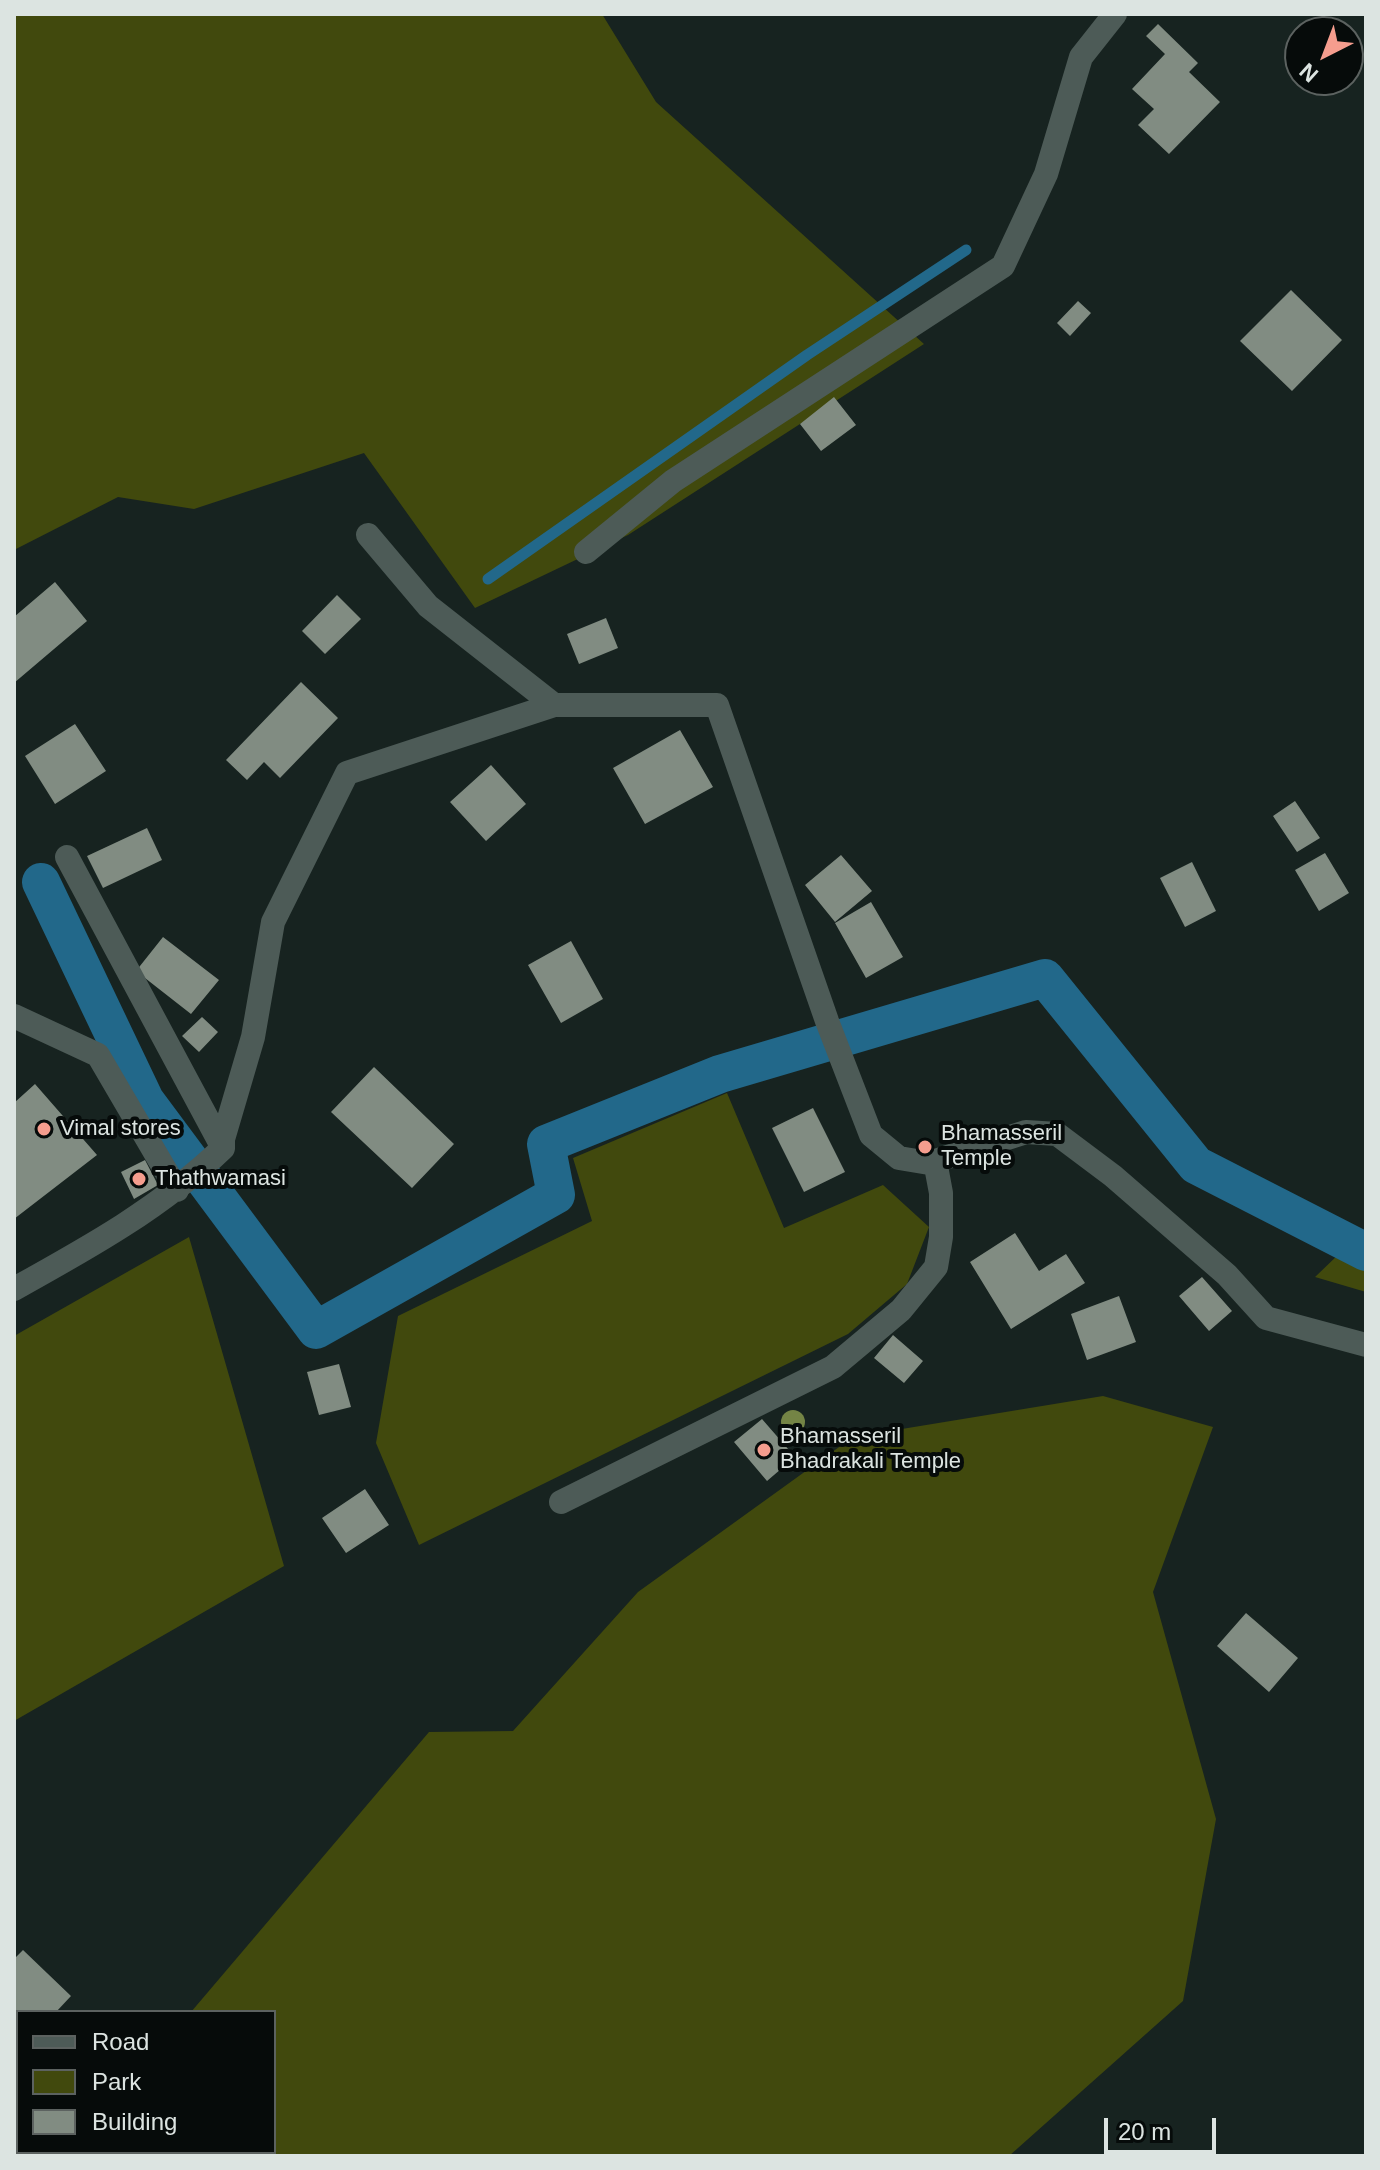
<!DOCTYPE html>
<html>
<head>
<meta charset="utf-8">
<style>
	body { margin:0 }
	#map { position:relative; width:1380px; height:2170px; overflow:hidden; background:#172320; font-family:Arial,sans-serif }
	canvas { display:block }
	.frame { position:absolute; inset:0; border:16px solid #dce4e1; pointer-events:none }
	.legend { position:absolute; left:16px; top:2010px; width:260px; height:144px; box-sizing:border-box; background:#060b0a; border:2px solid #5c6260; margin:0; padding:10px 14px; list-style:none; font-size:24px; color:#dce4e1 }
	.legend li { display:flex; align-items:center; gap:16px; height:40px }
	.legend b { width:40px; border:2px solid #5c6260 }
	.north { position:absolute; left:1284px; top:16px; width:80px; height:80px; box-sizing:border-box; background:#060b0a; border:2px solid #5c6260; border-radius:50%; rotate:222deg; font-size:22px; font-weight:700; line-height:32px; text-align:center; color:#dce4e1 }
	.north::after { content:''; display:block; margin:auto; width:28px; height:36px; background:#f59d8e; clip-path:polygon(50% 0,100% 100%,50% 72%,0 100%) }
	.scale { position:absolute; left:1104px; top:2118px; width:112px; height:36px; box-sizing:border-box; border:4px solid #dce4e1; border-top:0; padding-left:10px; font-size:24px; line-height:28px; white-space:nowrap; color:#dce4e1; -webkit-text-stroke:6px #060b0a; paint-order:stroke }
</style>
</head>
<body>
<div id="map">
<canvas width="1380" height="2170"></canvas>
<div class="frame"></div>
<ul class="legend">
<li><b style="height:10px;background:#4d5b57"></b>Road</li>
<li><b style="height:22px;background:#41490d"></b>Park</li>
<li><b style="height:22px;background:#818c82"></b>Building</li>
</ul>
<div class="north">N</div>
<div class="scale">20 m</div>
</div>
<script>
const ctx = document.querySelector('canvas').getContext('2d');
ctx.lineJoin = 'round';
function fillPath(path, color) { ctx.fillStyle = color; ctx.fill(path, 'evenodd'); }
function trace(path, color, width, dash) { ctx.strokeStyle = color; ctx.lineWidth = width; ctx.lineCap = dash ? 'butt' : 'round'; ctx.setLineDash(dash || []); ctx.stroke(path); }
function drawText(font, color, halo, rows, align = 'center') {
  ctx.font = font + ' Arial,sans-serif'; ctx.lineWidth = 8; ctx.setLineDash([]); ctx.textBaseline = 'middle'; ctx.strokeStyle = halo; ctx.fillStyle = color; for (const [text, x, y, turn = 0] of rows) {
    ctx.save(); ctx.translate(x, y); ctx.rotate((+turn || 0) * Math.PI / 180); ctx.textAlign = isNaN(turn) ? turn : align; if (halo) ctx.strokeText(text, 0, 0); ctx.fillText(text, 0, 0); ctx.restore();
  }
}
fillPath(new Path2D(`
	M14,14H602L656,102L924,344L628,535L475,608L364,453L194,509L118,497L14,550Z
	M727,1093L784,1228L883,1185L929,1227L907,1284L848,1334L419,1545L376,1443L398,1316L592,1221L573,1158Z
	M1365,1229L1366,1292L1315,1277Z
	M189,1237L284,1566L14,1721V1336Z
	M1103,1396L1213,1427L1153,1592L1216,1819L1183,2001L1009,2156H68L71,2152H274V2012H191L429,1732L513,1731L638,1592L853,1437Z`), '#41490d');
trace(new Path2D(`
	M488,579L807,355L966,250`), '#22688a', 11);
trace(new Path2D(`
	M41,882L145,1100L316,1330L556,1195L546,1144L720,1074L1045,978L1196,1165L1366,1252`), '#22688a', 38);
fillPath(new Path2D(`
	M1158,24L1198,63L1189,72L1220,102L1169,154L1138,125L1154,109L1132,89L1165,54L1146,36Z
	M1291,290L1342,340L1292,391L1240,341Z
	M1078,301L1091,313L1070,336L1057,323Z
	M834,397L856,425L821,451L800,424Z
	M55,582L87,621L14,683V617Z
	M337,595L361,619L325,654L302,631Z
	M606,618L618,648L579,664L567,634Z
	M301,682L338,718L280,778L264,762L247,780L226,760Z
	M75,724L106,771L55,804L25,756Z
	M680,730L713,787L645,824L613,768Z
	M491,765L526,804L486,841L450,802Z
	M1295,801L1320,838L1297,852L1273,816Z
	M147,828L162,860L103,888L87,856Z
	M1325,853L1349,893L1319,911L1295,870Z
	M841,855L872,891L835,922L805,885Z
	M1192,862L1216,911L1185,927L1160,878Z
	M871,902L903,957L866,978L835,923Z
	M163,937L219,980L191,1014L136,971Z
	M571,941L603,999L561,1023L528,965Z
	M202,1017L218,1032L199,1052L182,1036Z
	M374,1067L454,1144L412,1188L331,1112Z
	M35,1084L97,1155L14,1219V1103Z
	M813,1108L845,1172L804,1192L772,1128Z
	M145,1160L158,1185L134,1199L121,1172Z
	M1015,1233L1039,1271L1066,1254L1085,1283L1011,1329L970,1262Z
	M1202,1277L1232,1311L1209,1331L1179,1296Z
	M1119,1296L1136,1342L1087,1360L1071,1314Z
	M893,1335L923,1361L904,1383L874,1358Z
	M339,1364L351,1407L319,1415L307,1372Z
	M762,1419L795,1457L767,1481L734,1442Z
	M365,1489L389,1525L346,1553L322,1518Z
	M1246,1613L1298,1658L1269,1692L1217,1646Z
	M23,1950L71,1996L56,2012H17L14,2009V1959Z`), '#818c82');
trace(new Path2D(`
	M368,535L428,606L554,705
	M586,552L673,481L1003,266L1046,174L1081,57L1115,14
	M67,857L223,1148
	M14,1016L98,1055L177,1190
	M14,1289C88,1248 162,1207 223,1148V1139L253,1037L273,922L347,773L554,705H717L827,1021L871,1135L899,1158L929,1163L1026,1132L1057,1134L1113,1176L1227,1275L1266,1318L1366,1345
	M561,1502L833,1367L901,1310L936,1267L941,1237V1193L935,1161`), '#4d5b57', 24);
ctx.fillStyle = '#748445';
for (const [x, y] of [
	[793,1422]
]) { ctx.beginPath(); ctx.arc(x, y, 12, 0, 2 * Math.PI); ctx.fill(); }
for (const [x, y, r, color] of [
	[44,1129,8,"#f59d8e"],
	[925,1147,8,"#f59d8e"],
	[139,1179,8,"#f59d8e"],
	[764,1450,8,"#f59d8e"]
]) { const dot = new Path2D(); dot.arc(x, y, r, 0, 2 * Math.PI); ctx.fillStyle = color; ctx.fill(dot); trace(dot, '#060b0a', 3); }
drawText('22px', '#dce4e1', '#060b0a', [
	["Vimal stores",60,1129],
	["Bhamasseril",941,1134],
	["Temple",941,1159],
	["Thathwamasi",155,1179],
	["Bhamasseril",780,1437],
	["Bhadrakali Temple",780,1462]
], 'left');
</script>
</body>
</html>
